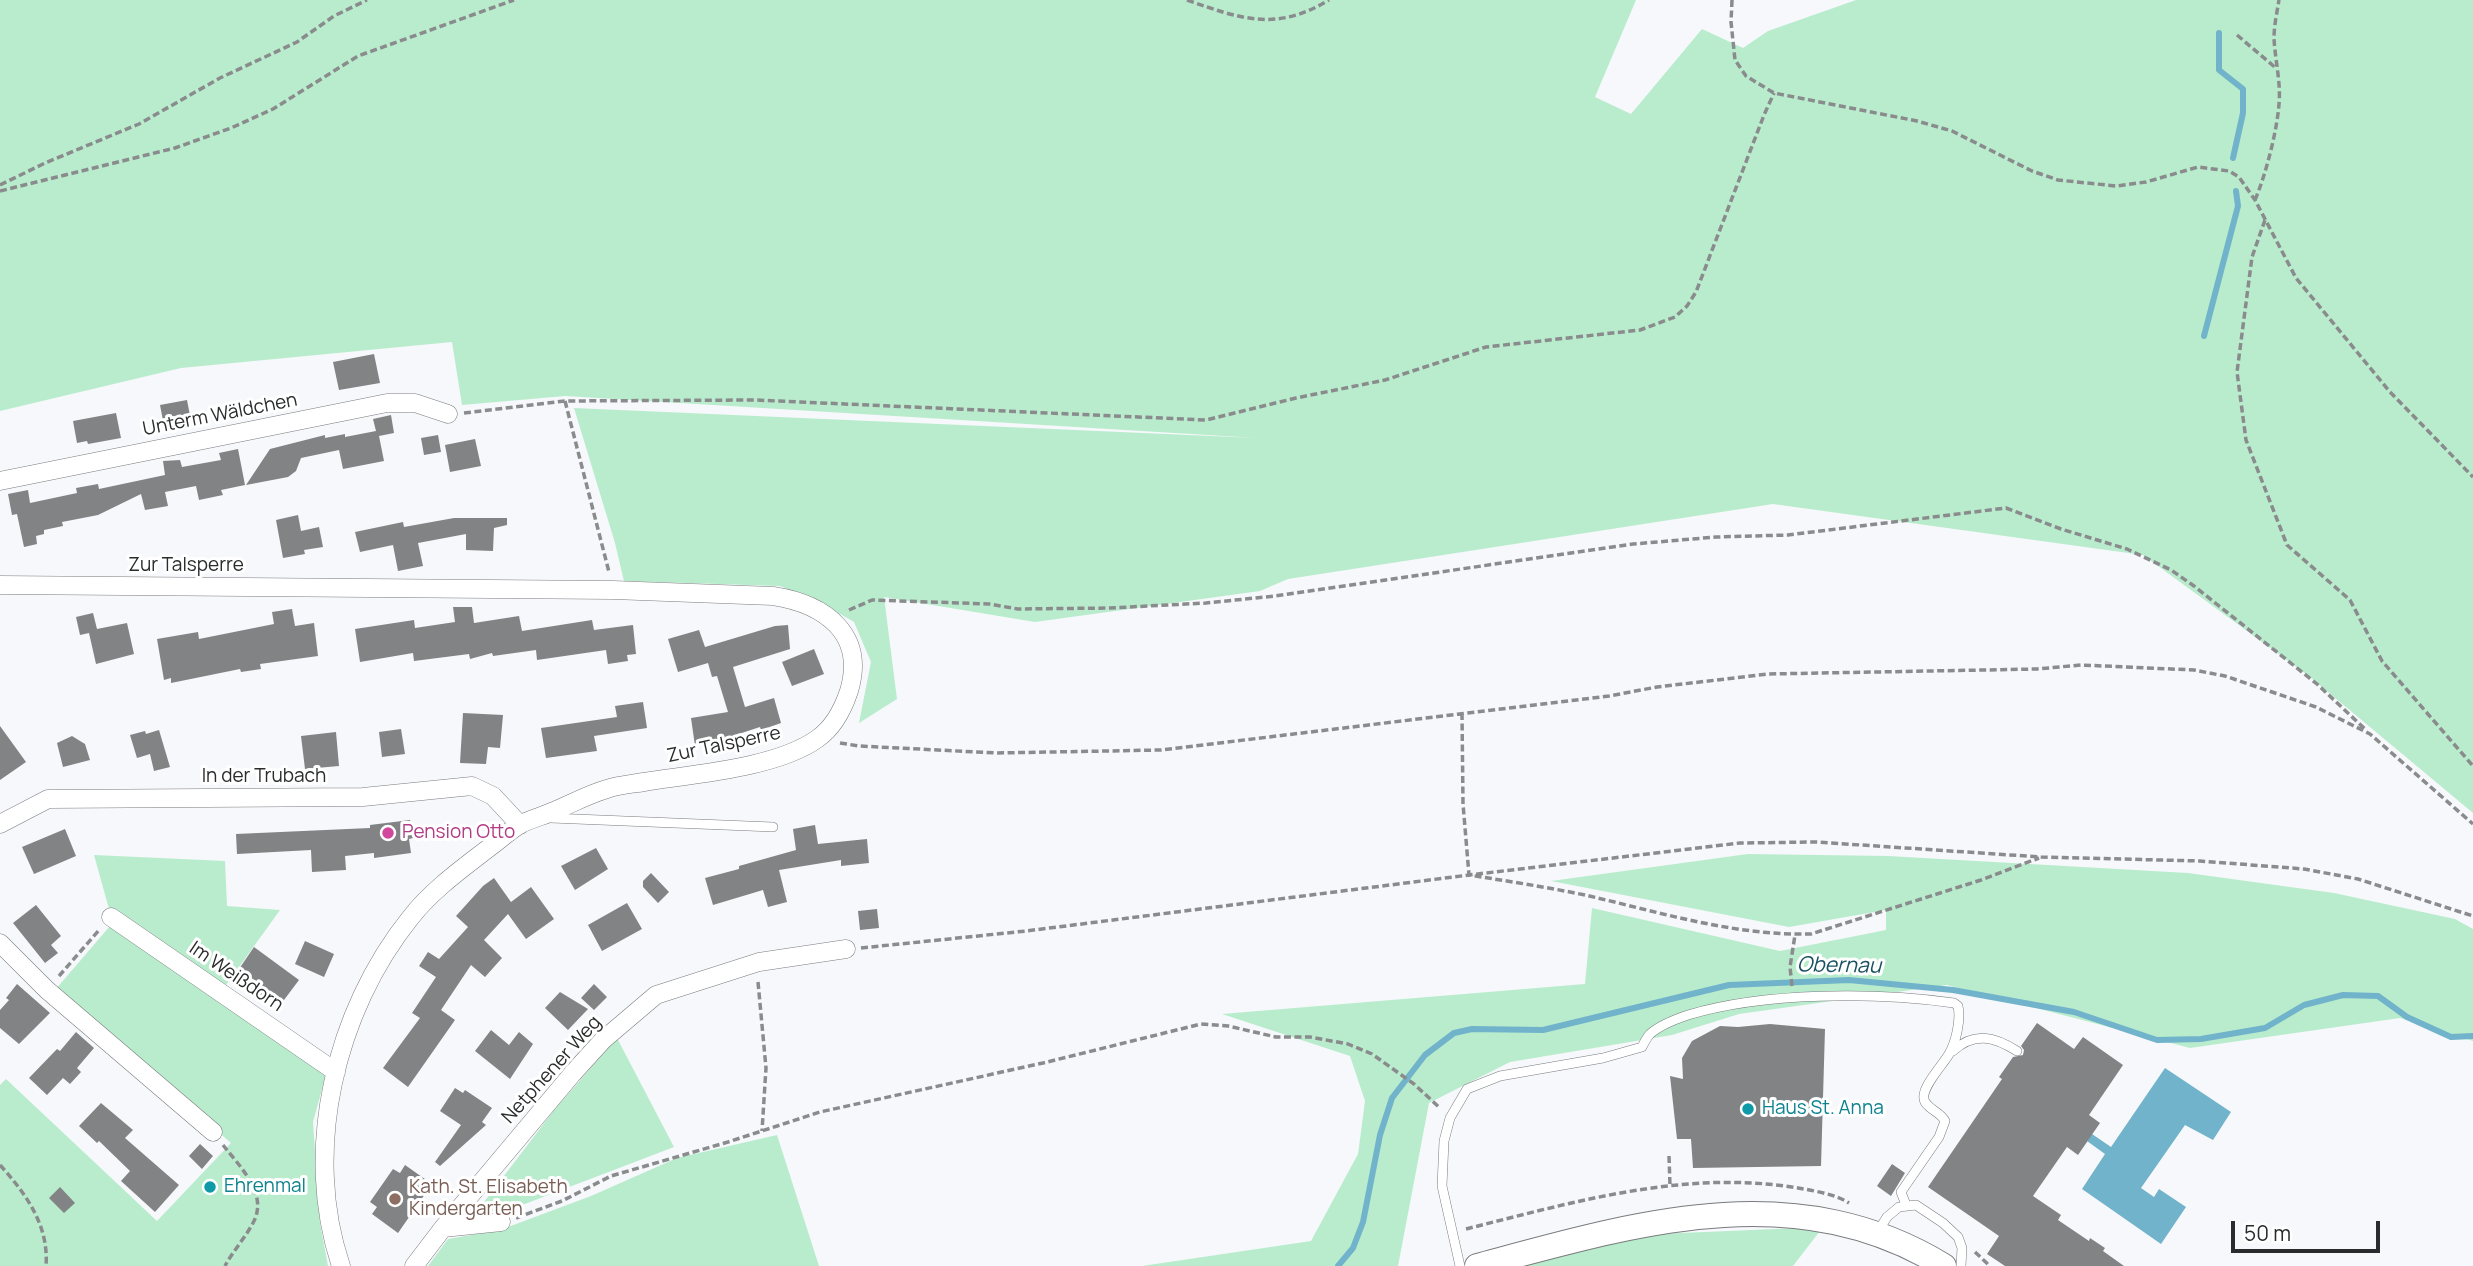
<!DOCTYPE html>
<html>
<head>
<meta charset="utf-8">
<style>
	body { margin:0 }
	#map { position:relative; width:2473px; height:1266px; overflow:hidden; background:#f6f8fb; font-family:Manrope,sans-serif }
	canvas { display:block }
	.scale { position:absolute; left:2231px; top:1221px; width:149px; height:32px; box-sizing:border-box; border:4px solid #2a2b2c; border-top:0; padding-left:9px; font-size:21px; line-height:24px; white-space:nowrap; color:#2a2b2c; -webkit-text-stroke:5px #fff; paint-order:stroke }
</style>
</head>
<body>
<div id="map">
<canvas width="2473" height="1266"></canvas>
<div class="scale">50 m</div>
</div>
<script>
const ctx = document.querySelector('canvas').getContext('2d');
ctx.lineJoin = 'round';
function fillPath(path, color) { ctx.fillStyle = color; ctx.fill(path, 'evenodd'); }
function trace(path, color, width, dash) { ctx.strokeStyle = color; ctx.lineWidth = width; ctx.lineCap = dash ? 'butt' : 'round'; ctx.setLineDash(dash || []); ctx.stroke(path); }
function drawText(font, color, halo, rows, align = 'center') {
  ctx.font = font + ' Manrope,sans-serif'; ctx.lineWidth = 6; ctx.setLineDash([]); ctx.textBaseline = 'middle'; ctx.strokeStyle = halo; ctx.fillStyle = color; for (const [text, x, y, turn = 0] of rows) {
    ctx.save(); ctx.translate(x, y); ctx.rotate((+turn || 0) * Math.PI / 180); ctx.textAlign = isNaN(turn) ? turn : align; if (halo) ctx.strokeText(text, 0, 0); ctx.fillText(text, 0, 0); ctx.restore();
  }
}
fillPath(new Path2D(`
	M0,0H1636L1595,97L1631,114L1702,29L1743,48L1768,31L1856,0H2473V813L2310,677L2143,555L1773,504L1288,579L1260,591L1035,622L884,597L897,699L859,723L871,662L854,622L823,604L780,586L624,581L615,543L574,408L1257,438L565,396L462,405L452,342L181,368L0,411Z
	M1748,854L1888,856L2188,873L2334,893L2455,919L2473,929V1041L2400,1018L2190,1048L1947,985L1739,1014L1672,1035L1510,1062L1429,1103L1398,1266H1142L1311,1241L1358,1154L1365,1101L1350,1056L1222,1014L1585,984L1592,908L1780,951L1886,930V910L1789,927L1551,881Z
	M94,855L225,861L227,906L280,910L226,985L109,909Z
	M110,926L327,1071L313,1122L320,1223L328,1266H0V1085L6,1079L157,1221L231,1143L55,990Z
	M617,1038L674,1147L496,1215L484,1202L555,1109Z
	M777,1135L819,1266H428L448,1239L500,1230L591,1196L677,1158Z
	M1823,1227L1793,1266H1513L1633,1235Z`), '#b9eccd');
fillPath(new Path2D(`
	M2165,1068L2231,1112L2213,1140L2185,1125L2141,1188L2154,1197L2159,1189L2186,1207L2161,1244L2082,1189L2105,1154L2087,1141L2092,1134L2111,1147Z`), '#71b3ca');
trace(new Path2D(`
	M2219,33V70L2243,89V113L2233,158
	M2204,336L2238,206L2236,191
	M1338,1266L1353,1248L1363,1222L1380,1135L1392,1098L1425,1055L1454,1033L1472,1029L1543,1030L1729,985L1849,980L1953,990L2074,1012L2157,1040L2201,1039L2265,1028L2304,1005L2343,995L2378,996L2407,1017L2451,1037L2473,1036`), '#71b3ca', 6);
fillPath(new Path2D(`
	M374,354L380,383L339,390L333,362Z
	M187,400L192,426L165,431L160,405Z
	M116,413L121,438L88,444L87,441L77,443L73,421Z
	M391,415L394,433L379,436L384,461L343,469L339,450L301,458L296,471L288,477L246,485L270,449L325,435V438L345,434V437L376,431L373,419Z
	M438,435L441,452L424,455L421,438Z
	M475,439L481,466L450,472L445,445Z
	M238,449L245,485L221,490L223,495L199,500L196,486L165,492L168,506L145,510L141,494L98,515L62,522L63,526L44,530V534L36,536L37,544L24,547L17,514L12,515L8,494L28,490L30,503L77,493L76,488L98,484L99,489L165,475L163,461L180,460L182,467L221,460L219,453Z
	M298,515L301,531L319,527L323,547L304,550L305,554L283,558L276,520Z
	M454,518H507V525L494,528L493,551L466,550V534L418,543L423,566L398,571L393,545L360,552L355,532L403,522L404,527Z
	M453,607H472L474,623L519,616L522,631L592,620L594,630L633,625L636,654L627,655L628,661L608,664L606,650L537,660L536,650L493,656L492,653L470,659L469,654L414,661L413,653L360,662L355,629L414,620L415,628L455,622Z
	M292,609L295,626L314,623L318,656L260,664L261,669L241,672L240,669L171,683V678L164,680L157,639L198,632L199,639L274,624L272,612Z
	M93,613L97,629L127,623L134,654L96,664L89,633L80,635L76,617Z
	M788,625L790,649L733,667L745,707L774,698L781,723L761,730L760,727L720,740V743L695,746L691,718L728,712L717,676L712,677L708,663L678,672L668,639L699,630L705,647L775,626Z
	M814,649L824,674L792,686L782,662Z
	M643,702L647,728L594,736L597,751L546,758L541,728L617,717L615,706Z
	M463,713L503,715L500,748L488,747L486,764L460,763Z
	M0,726L26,762L0,780Z
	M401,729L405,754L382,757L379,732Z
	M159,730L170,767L154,771L150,754L137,758L130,735L145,731L146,734Z
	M336,732L339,766L305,769L301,736Z
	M72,736L85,744L90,760L63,767L57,743Z
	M410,820L413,838L409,839L411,853L374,858V853L345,856L346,870L312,872L311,850L237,854L236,834L370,828V825Z
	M815,825L818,844L867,839L869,863L841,866V860L779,870L787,902L768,907L763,890L713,905L705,878L739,869V866L796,850L793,829Z
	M65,829L76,856L34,874L22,847Z
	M596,848L608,869L575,890L561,866Z
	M651,873L669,892L658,903L643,887V881Z
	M494,878L511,902L531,887L554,919L526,939L508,914L484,940L502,958L485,977L471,965L441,1010L455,1020L408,1087L383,1068L420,1018L412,1013L436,977L419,966L428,952L439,959L468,927L456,916L483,886Z
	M627,903L642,929L602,951L588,925Z
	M36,905L61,936L51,945L58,953L45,963L13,923Z
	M877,909L879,928L860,930L858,911Z
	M305,941L334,954L324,977L295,964Z
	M254,947L299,980L278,1008L251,989L257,982L239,969Z
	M17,984L50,1013L19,1044L0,1028V1010L9,1000L6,998Z
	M594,984L607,997L594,1010L581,998Z
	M560,992L588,1009L568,1030L545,1008Z
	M2037,1023L2074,1049L2083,1037L2123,1065L2089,1115L2100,1123L2078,1155L2067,1147L2033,1196L2061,1215L2058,1220L2089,1241L2090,1238L2105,1248L2103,1251L2124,1266H2005L1987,1254L1999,1236L1928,1187L2002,1079L1999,1077L2013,1057L2023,1055L2024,1050L2021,1046Z
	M1770,1024L1825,1029L1821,1166L1693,1168L1691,1139H1677L1670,1076L1683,1079L1682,1058L1692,1041L1720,1026L1738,1027Z
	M491,1030L509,1045L519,1032L533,1044L510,1079L475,1051Z
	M76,1032L94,1048L77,1068L81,1072L70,1084L63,1078L47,1095L29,1078L57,1049L60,1051Z
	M455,1088L463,1093L465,1090L492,1108L482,1122L486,1125L440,1166L435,1162L461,1125L440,1111Z
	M101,1103L133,1130L125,1138L179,1185L155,1212L121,1181L130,1171L99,1141L97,1143L79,1126Z
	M200,1144L213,1156L202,1169L189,1156Z
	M1892,1164L1905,1173L1891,1196L1877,1186Z
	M405,1165L432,1184L398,1233L372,1214L377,1207L370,1202L393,1169L400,1173Z
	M60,1187L75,1203L64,1213L49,1198Z`), '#818385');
const lane = new Path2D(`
	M551,818L773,827
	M1953,1051C1974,1031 1995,1037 2017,1051
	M1877,1233L1887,1217L1899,1207L1916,1205L1943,1223L1958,1237L1962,1248L1961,1266
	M1460,1266L1442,1186L1444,1141L1450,1118L1467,1089L1500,1076L1603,1058L1642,1047C1644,1043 1647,1037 1650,1034C1660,1025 1676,1019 1688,1015C1764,992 1875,992 1954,1003L1958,1006C1961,1020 1956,1042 1949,1054C1943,1065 1918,1090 1925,1102C1930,1110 1941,1113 1945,1121L1939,1137L1901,1192L1906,1205`);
const street = new Path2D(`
	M0,481L387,403H415L448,414
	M0,585L613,590L773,596C825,604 866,634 849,691C843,709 833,728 817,739C776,768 694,774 644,782C632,784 619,785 607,789C589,794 571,804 554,811C543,816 530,819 519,825C509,831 500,840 490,847C463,868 432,890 411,917C335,1011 302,1151 341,1266
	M0,824L48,799L363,797L472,786L493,796L520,825
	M111,917L336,1072
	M0,943L47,990L213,1132
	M443,1228L501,1222
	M414,1266L443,1228L573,1073L603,1040L656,995L759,962L846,949`);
const secondary = new Path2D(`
	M1477,1266C1633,1224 1794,1174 1944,1266`);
trace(lane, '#797b7d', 10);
trace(street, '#797b7d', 19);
trace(secondary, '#797b7d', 26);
trace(new Path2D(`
	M1187,0C1241,19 1276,32 1329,0
	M1732,0L1731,22L1735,60L1746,76L1774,93L1917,121L1952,131L2032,171L2058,180L2116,186L2146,182L2198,167L2229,171L2239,177L2255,200L2296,278L2390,392L2473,477
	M2237,35L2277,69
	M0,185L45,163L139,124L220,78L297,42L334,16L367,0
	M0,191L175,148L231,128L273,109L358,56L514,0
	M2255,200C2266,174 2277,131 2279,104C2281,82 2275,60 2274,38C2274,26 2277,12 2279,0
	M2265,220L2252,257L2237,372L2246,440L2287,545L2350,600L2382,661L2473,766
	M565,401L609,572
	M464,413L565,401L755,400L1206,420L1296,398L1385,380L1486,347L1640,330L1675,317L1687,306L1696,292L1764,115L1774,93
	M849,610L872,600L989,604L1018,609L1110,608L1206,603L1275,596L1633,544L1716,537L1788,535L2006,508L2061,529L2127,549L2171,570L2194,586L2317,684L2366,730
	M1462,713L1463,804L1469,875C1507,881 1546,887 1585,895C1659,912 1734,936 1811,934L1981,880L2039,858
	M840,743L859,746L997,753L1161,750L1609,696L1657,687L1768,674L2037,669L2081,665L2194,670L2225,676L2316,707L2370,734L2473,824
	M861,948L1026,931L1469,875L1740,843L1816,842L2041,857L2200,861L2304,869L2358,879L2473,916
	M59,976L100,929
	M758,982L766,1068L762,1131
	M1792,986L1790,967L1795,935
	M223,1145C240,1167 269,1194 253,1223C245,1238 233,1251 225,1266
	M1669,1156L1670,1186
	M0,1165C26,1194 49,1225 46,1266
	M516,1218L562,1201L611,1176L728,1142L820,1112L1043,1063L1201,1024L1228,1026L1276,1037H1310L1348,1044L1372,1054L1414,1084L1440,1108
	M1466,1229C1574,1202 1686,1169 1798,1188C1815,1191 1835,1194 1849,1203
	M1975,1252L1990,1266`), '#8a8b8d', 3.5, [7, 3.5]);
trace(lane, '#fff', 9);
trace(street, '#fff', 18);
trace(secondary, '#fff', 24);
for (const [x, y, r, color] of [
	[388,833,7,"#d1479c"],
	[1748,1109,7,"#0f9aa8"],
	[210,1187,7,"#0f9aa8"],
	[395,1199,7,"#8d6e63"]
]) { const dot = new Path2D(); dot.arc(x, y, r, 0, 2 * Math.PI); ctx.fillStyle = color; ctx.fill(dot); trace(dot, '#fff', 2.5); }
drawText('19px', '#2a2b2c', '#fff', [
	["Unterm Wäldchen",220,415,-11],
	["Zur Talsperre",186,566],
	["Zur Talsperre",724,745,-12],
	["In der Trubach",264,777],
	["Im Weißdorn",236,977,34],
	["Netphener Weg",552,1070,-48]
]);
drawText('19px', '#b23c85', '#fff', [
	["Pension Otto",402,833]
], 'left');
drawText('19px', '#0d838f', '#fff', [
	["Haus St. Anna",1762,1109],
	["Ehrenmal",224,1187]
], 'left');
drawText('19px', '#785e54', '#fff', [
	["Kath. St. Elisabeth",409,1188],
	["Kindergarten",409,1210]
], 'left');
drawText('italic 21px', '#195162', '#fff', [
	["Obernau",1839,966,1]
]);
</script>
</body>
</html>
